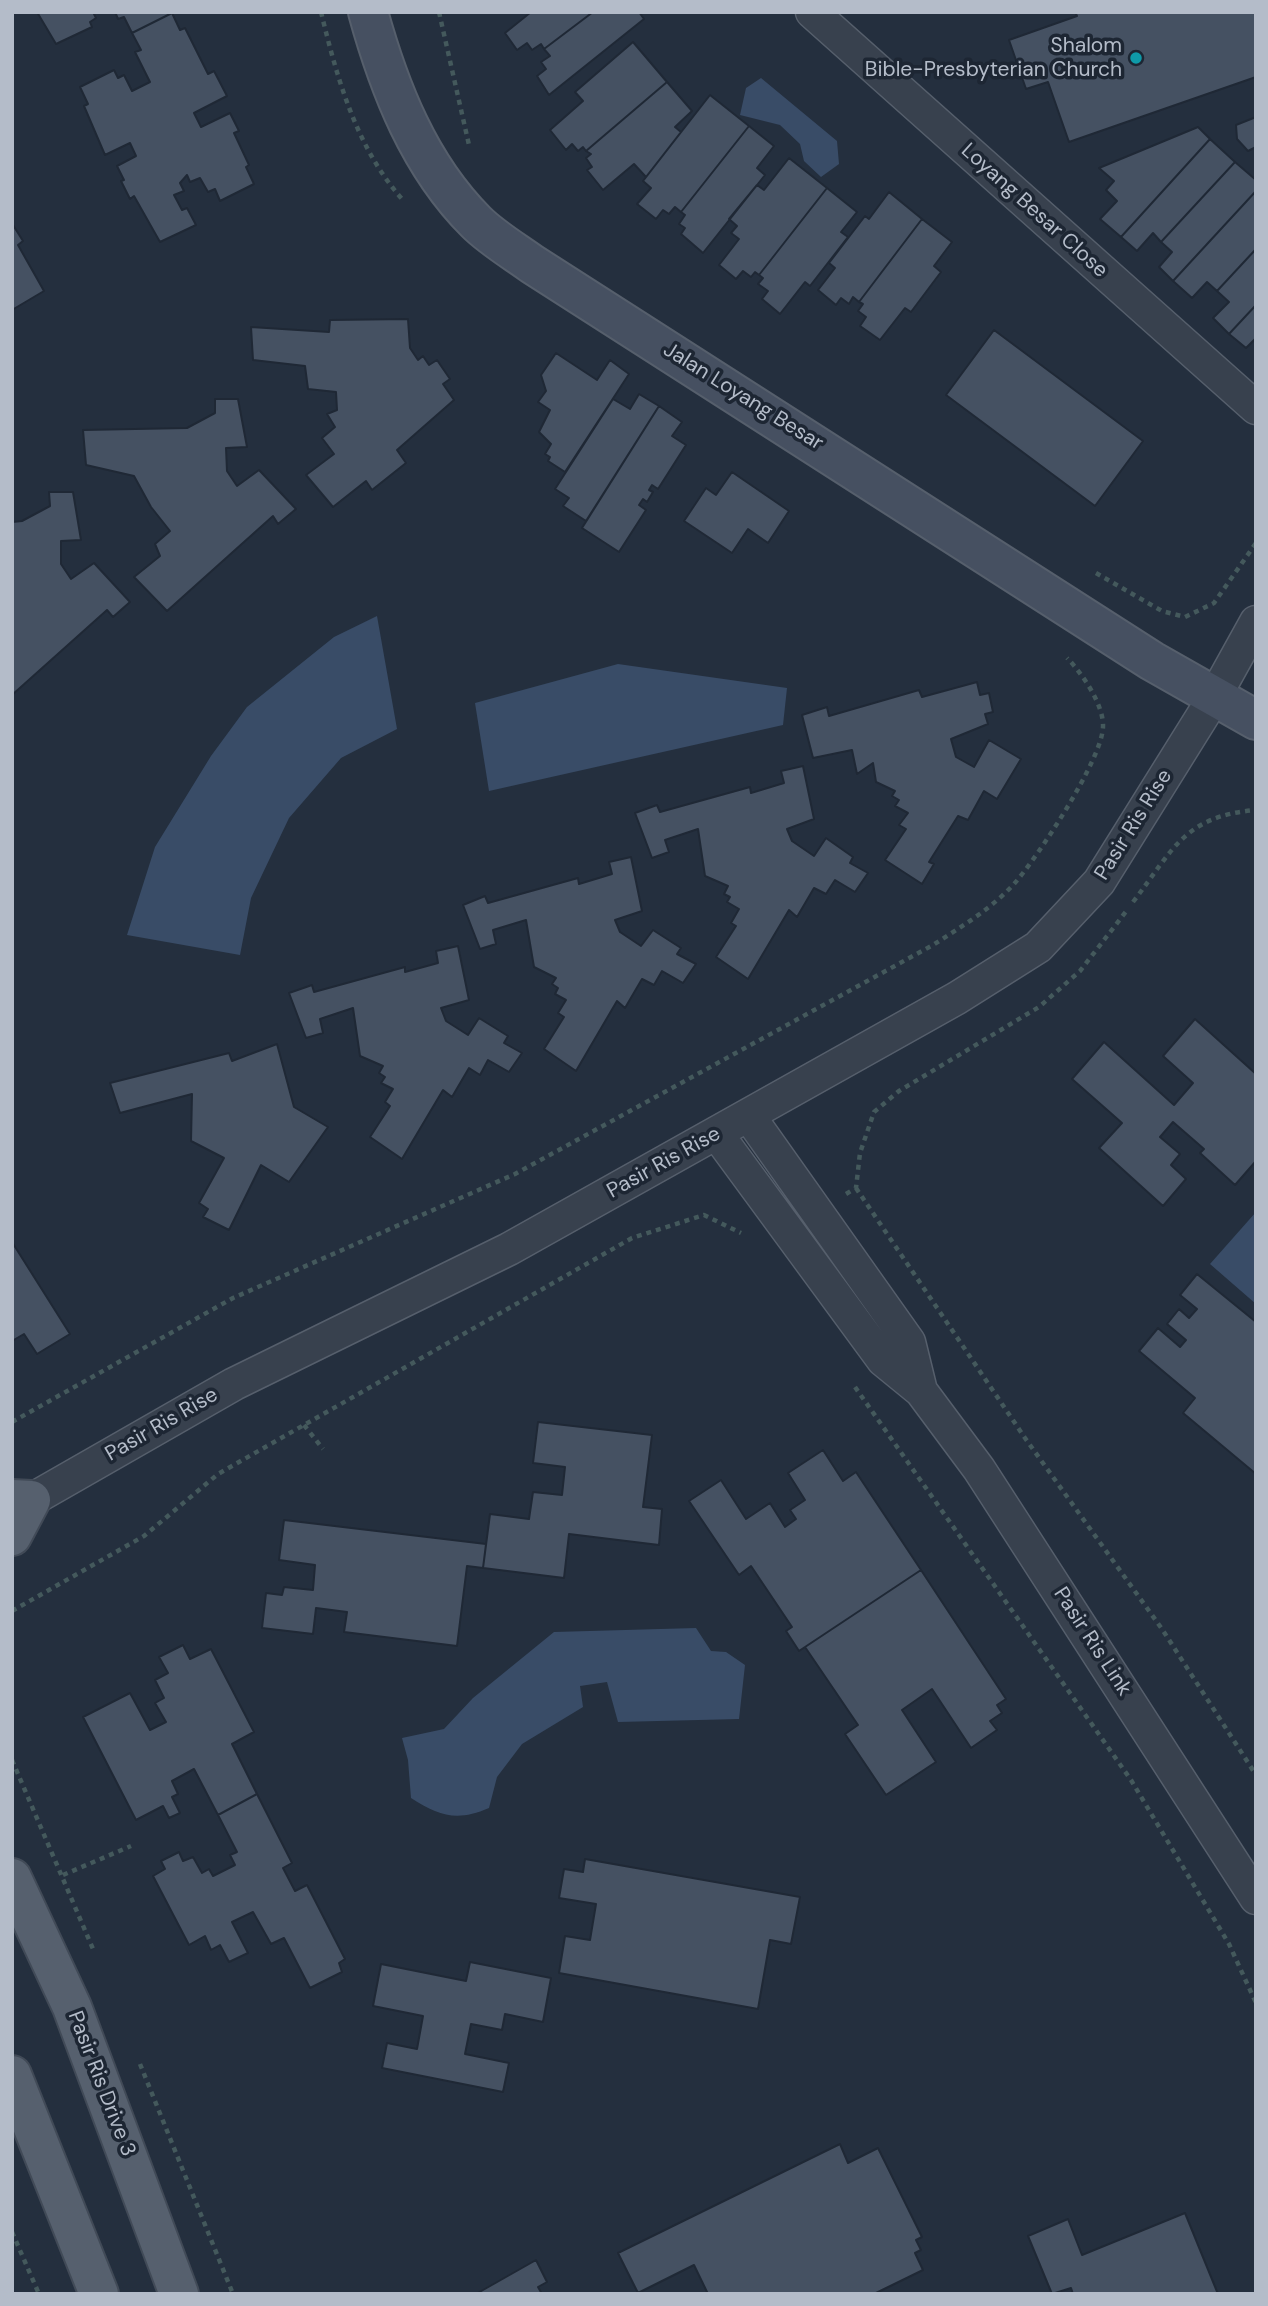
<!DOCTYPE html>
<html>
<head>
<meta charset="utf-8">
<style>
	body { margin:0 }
	#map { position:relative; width:1268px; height:2306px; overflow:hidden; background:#242f3e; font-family:"DM Sans",sans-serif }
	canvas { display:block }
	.frame { position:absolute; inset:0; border:14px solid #b4bcc9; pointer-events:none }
</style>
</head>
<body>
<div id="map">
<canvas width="1268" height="2306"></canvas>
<div class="frame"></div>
</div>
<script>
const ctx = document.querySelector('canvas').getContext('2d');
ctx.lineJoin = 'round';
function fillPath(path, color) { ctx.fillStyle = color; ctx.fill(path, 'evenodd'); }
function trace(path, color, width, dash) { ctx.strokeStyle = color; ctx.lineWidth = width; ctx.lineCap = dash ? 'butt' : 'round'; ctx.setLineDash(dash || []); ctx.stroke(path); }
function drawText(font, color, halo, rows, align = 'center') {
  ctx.font = font + ' "DM Sans",sans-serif'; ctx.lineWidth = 7; ctx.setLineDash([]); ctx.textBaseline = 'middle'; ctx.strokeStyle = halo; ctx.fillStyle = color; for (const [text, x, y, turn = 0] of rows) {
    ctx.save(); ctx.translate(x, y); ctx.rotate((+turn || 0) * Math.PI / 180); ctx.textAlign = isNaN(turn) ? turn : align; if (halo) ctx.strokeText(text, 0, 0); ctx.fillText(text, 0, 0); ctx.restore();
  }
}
fillPath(new Path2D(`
	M761,78L837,141L839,164L821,177L804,161L800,144L780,125L740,115L746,88Z
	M377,616L397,729L341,758L289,818L251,898L240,955L127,935L155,847L211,756L247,707L334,637Z
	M618,664L787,688L783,725L489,791L475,703Z
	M1256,1212V1304L1210,1264Z
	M696,1628L711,1651L726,1652L745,1665L739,1719L618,1722L607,1682L580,1686L583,1707L522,1744L497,1777L489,1808C457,1822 439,1816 411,1798L408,1760L402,1738L444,1729L473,1698L554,1632Z`), '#394c67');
const building = new Path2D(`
	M37,12H93L96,18L90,22L92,27L56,44Z
	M115,12H172V13L132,33L124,17L118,19Z
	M531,12H593L544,49L541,44L532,50L527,43L517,50L505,33Z
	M593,12H639L644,19L549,95L537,76L546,69L541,62L550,56L544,49Z
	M1075,12H1256V77L1069,142L1048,82L1026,89L1009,40L1077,16Z
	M172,13L180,30L185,28L208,74L214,71L227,96L194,113L201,127L230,113L239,131L234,133L249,165L246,167L254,184L220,201L215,189L208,192L200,178L190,182L187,175L180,183L184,191L174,195L182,210L187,208L196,225L160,242L134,196L130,199L121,181L124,180L117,166L136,156L130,143L105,155L84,106L88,104L80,87L114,70L118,78L124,75L132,91L150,82L135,52L141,50L132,33Z
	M633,42L667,82L586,151L583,147L578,151L572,144L566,150L550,130L583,101L575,92Z
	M667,82L692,111L675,127L681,132L646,177L634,164L603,190L587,170L592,167L586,158L591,154L586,151Z
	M710,95L749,126L681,212L675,207L669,214L663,210L656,219L637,204L651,188L643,181Z
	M1256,117V147L1248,151L1237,139L1236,125Z
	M749,126L774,146L757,168L765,175L703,253L681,234L685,228L679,224L685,215L681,212Z
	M1198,127L1210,139L1121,237L1100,219L1117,201L1106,190L1114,181L1099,168Z
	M1210,139L1235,162L1161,242L1153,233L1137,251L1121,237Z
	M789,158L827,188L759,275L755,272L751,277L743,271L736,279L719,265L739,239L731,233L737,226L729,219L757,185L764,190Z
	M1235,162L1256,180V191L1173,281L1159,267L1172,252L1161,242Z
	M827,188L857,212L841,232L848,237L810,286L805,282L780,314L762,299L768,291L758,284L763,278L759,275Z
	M1256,191V249L1217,291L1207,282L1192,298L1173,281Z
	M889,192L922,219L859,302L853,297L849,304L841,298L836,305L818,290L835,268L829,263L865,216L869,219Z
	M922,219L952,242L934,266L941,272L911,312L905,308L880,340L860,326L866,317L858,311L863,304L859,302Z
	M13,225L23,241L18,245L44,291L12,310Z
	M1256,249V305L1229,334L1213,318L1229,302L1217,291Z
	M1256,305V338L1246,348L1229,334Z
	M408,319L410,348L418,360L423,356L429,365L437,360L450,379L443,384L454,400L397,450L406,463L372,490L366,481L333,507L306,475L334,454L322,438L335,427L327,414L337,410L336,392L308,389L305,366L253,360L251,327L329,332L330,320Z
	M994,330L1143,441L1095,506L946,395Z
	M556,353L597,380L610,360L629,374L565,472L548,461L550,457L545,454L551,444L539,432L550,410L538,402L546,391L541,375Z
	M639,394L659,406L586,521L563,506L569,498L555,489L613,399L630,409Z
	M215,399H238L247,447L226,448L227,471L237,486L259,470L296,509L278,524L273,516L167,611L134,577L160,556L155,544L170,531L151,507L134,476L86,465L83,430L187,428L215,413Z
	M659,406L682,422L672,436L686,445L658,489L652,485L649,490L653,492L647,502L643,499L639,505L646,510L619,552L582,528Z
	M732,472L789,511L768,543L748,529L732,553L684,521L706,488L716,495Z
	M49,492H73L81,540L61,541V564L71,579L94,563L130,602L113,617L107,610L12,695V522L22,521L50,506Z
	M977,682L980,695L989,693L993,712L985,714L988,724L951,739L956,757L974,767L989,740L1021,759L997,799L984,791L968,820L958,816L929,862L934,864L922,884L885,860L906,829L899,825L908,813L895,806L899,800L892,796L895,791L876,782L873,763L857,774L852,750L813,758L802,715L827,707L829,716L919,690L922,697Z
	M803,766L814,819L787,829L792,841L814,856L826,838L853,857L850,863L868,873L855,892L835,880L826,894L814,888L797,917L789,910L748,979L716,957L736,926L731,923L739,909L727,902L730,897L724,894L728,886L705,876L698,829L665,840L669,852L652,858L635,813L657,805L660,812L750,787L751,793L784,783L781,771Z
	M631,857L642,911L615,920L620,932L641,946L653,930L681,948L677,954L696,964L683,983L662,971L654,985L642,979L625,1008L617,1001L576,1071L544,1049L564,1017L558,1013L566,1000L555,994L558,988L552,984L556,978L534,967L526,920L493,930L496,944L480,949L463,905L485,896L488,903L578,878L579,884L612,874L609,862Z
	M458,946L469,1000L441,1008L446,1021L468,1035L479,1018L508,1036L504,1043L522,1053L509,1072L488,1060L480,1075L469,1068L452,1097L443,1090L402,1159L370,1137L390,1106L385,1102L393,1089L381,1083L385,1077L379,1073L383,1066L360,1056L353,1008L320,1019L323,1033L306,1038L289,993L312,985L314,992L405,967V972L438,963L436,951Z
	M1195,1019L1256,1074V1161L1235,1185L1200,1153L1204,1149L1173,1122L1160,1137L1180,1154L1171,1165L1186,1179L1163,1206L1099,1148L1122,1123L1072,1079L1104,1042L1174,1105L1193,1083L1163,1056Z
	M277,1044L294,1107L328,1127L289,1182L261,1165L229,1230L203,1217L208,1209L199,1203L224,1158L191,1141L192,1094L120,1113L110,1083L229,1053L232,1061Z
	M12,1242L70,1334L37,1354L24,1334L12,1341Z
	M1197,1274L1256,1322V1474L1183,1413L1195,1398L1139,1351L1158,1328L1180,1347L1186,1340L1167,1324L1179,1309L1189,1318L1197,1309L1180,1295Z
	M538,1422L652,1435L643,1507L662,1509L659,1545L569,1534L564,1578L483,1568L490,1514L529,1519L533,1492L562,1495L565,1467L533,1463Z
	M823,1450L843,1481L856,1472L921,1570L799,1651L786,1631L792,1627L751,1566L739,1575L689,1501L721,1480L746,1519L770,1503L785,1527L796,1519L790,1510L805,1500L788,1473Z
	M284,1520L486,1544L483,1568L467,1566L457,1646L344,1632L347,1612L316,1608L313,1634L262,1628L266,1593L282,1595L284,1587L313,1590L315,1565L279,1560Z
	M921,1570L1006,1699L997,1705L1002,1713L990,1721L997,1730L971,1748L932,1689L902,1710L936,1762L886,1795L845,1734L858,1725L805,1647Z
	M183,1645L190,1659L211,1649L254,1732L232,1744L257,1794L218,1815L194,1769L172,1781L178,1794L172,1797L180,1813L169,1818L163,1806L136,1820L83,1717L130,1693L150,1730L166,1722L155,1703L164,1698L155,1680L168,1673L159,1657Z
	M257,1794L292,1863L283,1868L295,1891L307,1885L345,1959L339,1963L342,1972L310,1988L284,1938L271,1944L253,1912L232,1922L248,1953L229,1962L220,1945L211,1950L205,1936L189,1945L153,1876L165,1869L161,1861L179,1852L183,1861L193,1857L202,1873L209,1869L213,1876L235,1865L230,1855L237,1852L218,1815Z
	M585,1859L800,1897L791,1944L770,1940L758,2009L559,1973L565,1936L590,1940L596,1904L559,1898L564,1869L583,1872Z
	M470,1962L551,1978L543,2022L505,2014L502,2030L471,2024L465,2054L509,2063L503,2092L382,2068L387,2043L417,2049L423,2016L373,2006L381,1964L466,1981Z
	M840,2144L848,2163L878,2148L922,2237L916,2240L921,2250L915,2253L923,2270L874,2294H708L694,2265L638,2293L618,2253Z
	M1185,2213L1218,2294H1073L1071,2288L1052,2294L1028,2236L1068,2219L1082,2255Z
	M536,2260L547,2282L538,2287L542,2294H476Z`);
fillPath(building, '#455162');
trace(building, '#1f2835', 2);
const street = new Path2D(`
	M812,12L1256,408
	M749,1116L909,1342L921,1391
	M717,1134L883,1360L921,1391L979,1469L1256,1898
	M12,1511L234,1384L509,1249L957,998L1038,947L1099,882L1215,696L1256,622`);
const secondary = new Path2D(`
	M368,12C389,88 419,165 476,222C492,238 514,251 532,264L1152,661L1256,720`);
const primary = new Path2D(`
	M12,1499L31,1500L12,1536
	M12,1878L72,2007L179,2294
	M12,2075L99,2294`);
trace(street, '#565f6c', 35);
trace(secondary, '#565f6c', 42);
trace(primary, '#414a57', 42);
trace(new Path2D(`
	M321,12C337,78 356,147 402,199
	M439,12L469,145
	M1096,573L1162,611L1185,617L1214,603L1256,543
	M1133,902C1173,850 1184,816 1256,810
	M856,1188L1025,1438L1162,1629L1256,1775
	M846,1194L856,1188L860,1153L874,1112L899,1091L1039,1007L1080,971L1128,909
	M855,1387L1131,1780L1229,1944L1256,2003
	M12,1422L233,1298L515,1174L933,945C961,927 991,909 1014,884C1037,858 1102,760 1103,727C1104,705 1082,673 1067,658
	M304,1425L323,1449
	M12,1611L144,1536L218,1474L632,1238L704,1215L741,1233
	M12,1760L93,1949
	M63,1875L131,1846
	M140,2064L233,2294
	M12,2232L39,2294`), '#44595c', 4.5, [5, 5]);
trace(street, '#38414e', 32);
trace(secondary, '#465061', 38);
trace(primary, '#56606e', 38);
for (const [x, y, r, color] of [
	[1136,58,7,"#0f9aa8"]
]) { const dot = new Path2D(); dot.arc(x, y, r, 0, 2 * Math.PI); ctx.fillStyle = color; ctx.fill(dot); trace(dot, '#1d2633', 2.5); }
drawText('21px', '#b4bcc9', '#1d2633', [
	["Shalom",1122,46],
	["Bible-Presbyterian Church",1122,70]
], 'right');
drawText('21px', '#b4bcc9', '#1d2633', [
	["Loyang Besar Close",1034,211,42],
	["Jalan Loyang Besar",743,397,32],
	["Pasir Ris Rise",1134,825,-58],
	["Pasir Ris Rise",664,1163,-29],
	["Pasir Ris Rise",162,1425,-30],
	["Pasir Ris Link",1092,1642,57],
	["Pasir Ris Drive 3",101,2084,69]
]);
</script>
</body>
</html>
